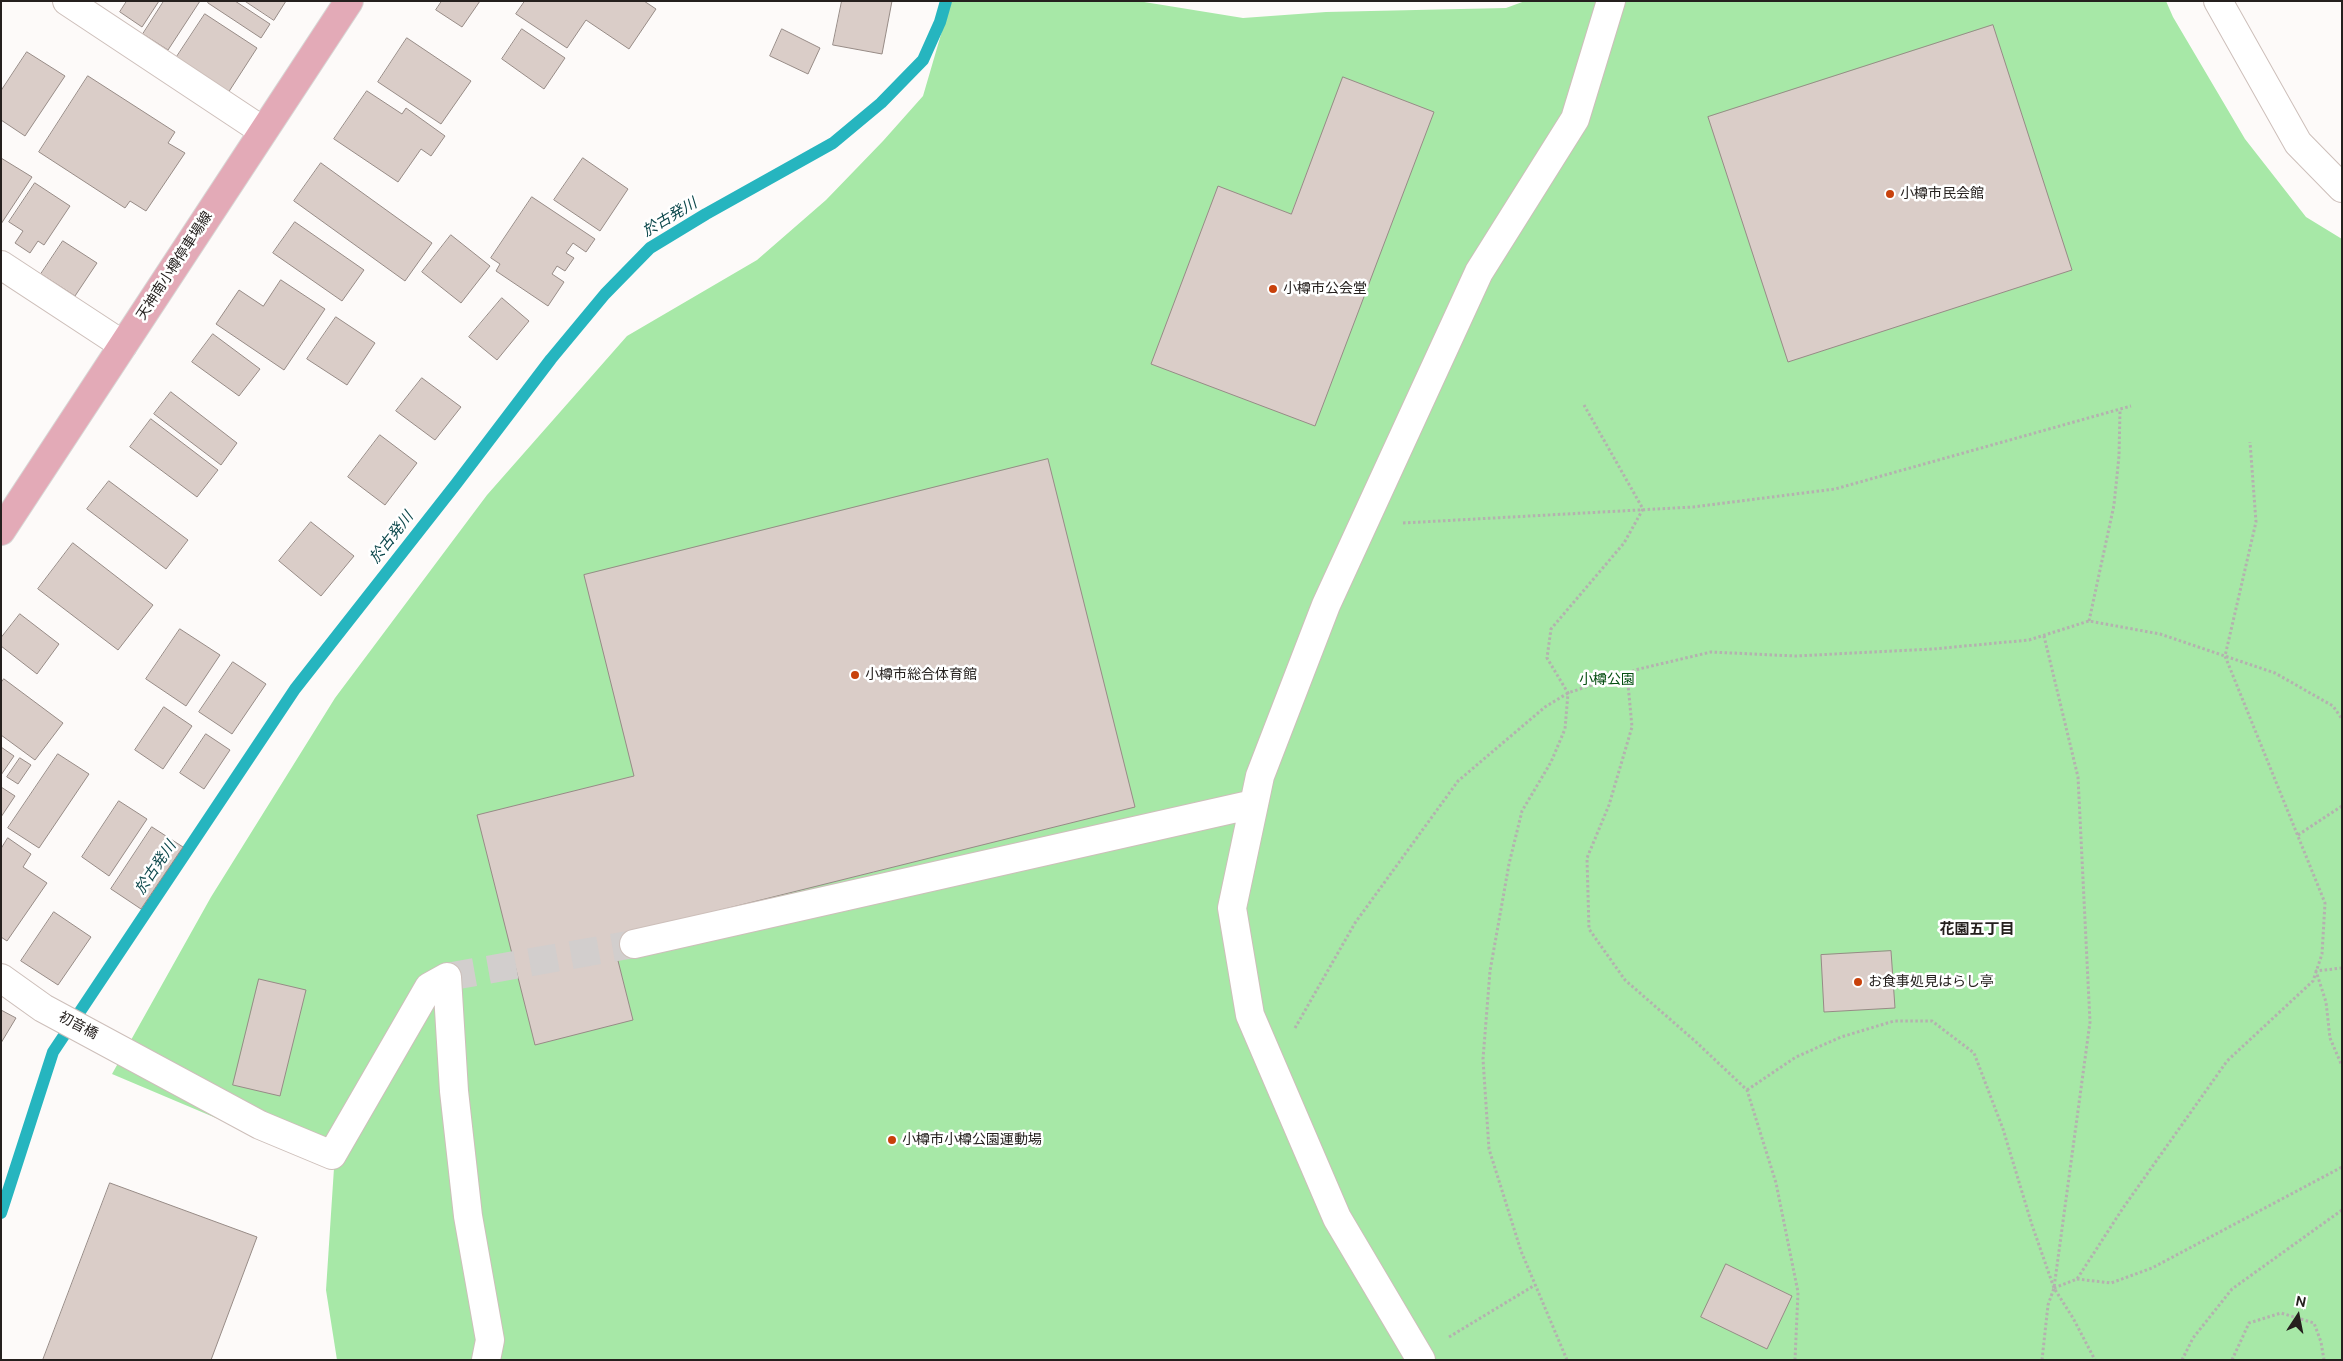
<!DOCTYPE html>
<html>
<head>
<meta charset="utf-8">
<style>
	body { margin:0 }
	#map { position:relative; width:2343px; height:1361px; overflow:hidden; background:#fdfaf9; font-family:"DM Sans",sans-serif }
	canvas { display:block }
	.frame { position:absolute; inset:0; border:2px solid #25201e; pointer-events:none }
	.north { position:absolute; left:2273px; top:1291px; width:50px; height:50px; -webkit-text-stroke:4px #fff; paint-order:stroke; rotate:11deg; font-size:14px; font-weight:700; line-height:20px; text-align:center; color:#25201e }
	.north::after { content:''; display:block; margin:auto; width:18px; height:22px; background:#25201e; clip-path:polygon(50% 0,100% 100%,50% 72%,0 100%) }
</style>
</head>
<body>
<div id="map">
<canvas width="2343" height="1361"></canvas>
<div class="frame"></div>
<div class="north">N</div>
</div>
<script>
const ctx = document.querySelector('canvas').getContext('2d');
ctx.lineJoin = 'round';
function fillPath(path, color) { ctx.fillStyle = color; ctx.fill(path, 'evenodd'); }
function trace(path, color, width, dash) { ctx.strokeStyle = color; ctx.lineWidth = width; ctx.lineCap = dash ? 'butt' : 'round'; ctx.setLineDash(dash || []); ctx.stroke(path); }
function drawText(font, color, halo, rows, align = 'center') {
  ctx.font = font + ' "DM Sans","Noto Sans JP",sans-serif'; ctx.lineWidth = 5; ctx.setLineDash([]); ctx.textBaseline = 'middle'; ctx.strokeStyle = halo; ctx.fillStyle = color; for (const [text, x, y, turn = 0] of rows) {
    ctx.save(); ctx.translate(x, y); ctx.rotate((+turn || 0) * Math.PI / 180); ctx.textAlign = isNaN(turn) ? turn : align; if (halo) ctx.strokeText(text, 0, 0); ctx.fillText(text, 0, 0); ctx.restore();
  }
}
fillPath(new Path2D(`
	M946,1H1138L1243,18L1326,12L1506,8L1525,1H2166L2173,17L2245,139L2306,217L2342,239V1360H337L326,1290L334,1168L112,1074L211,897L335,698L487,495L627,336L757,260L826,200L883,141L923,96L942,31Z`), '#a7e8a7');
trace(new Path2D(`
	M1,1213L53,1052L295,689L456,484L551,359L605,294L650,248L706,214L833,143L881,103L923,60L940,22L946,1`), '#26b5bf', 12);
const building = new Path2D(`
	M127,1H159L142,27L120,12Z
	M164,1H200L168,50L143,34Z
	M209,1H235L270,24L261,38L208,3Z
	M245,1H286L274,20Z
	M442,1H480L462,27L436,10Z
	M525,1H644L656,9L629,49L586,20L567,48L516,14Z
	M842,1H892L882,54L833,45Z
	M205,14L257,48L228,93L176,58Z
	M1993,25L2072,270L1788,362L1708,117Z
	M522,29L565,58L544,89L502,59Z
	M782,29L820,48L808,74L770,56Z
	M407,38L471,81L441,124L378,82Z
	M27,52L65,76L25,136L1,120V91Z
	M88,76L175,132L168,143L185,153L146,211L130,201L125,208L39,152Z
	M1343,77L1434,112L1315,426L1151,364L1218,186L1291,214Z
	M367,91L402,114L406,108L445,136L431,156L421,149L398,182L334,139Z
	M1,158L32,177L1,224Z
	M583,158L628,189L600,231L554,200Z
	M321,163L432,243L405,281L294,201Z
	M35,183L70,206L44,245L38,241L30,253L15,243L23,231L9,222Z
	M532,197L595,239L586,252L573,243L566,253L574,258L565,271L557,266L552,274L564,282L548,306L496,271L500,264L491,258Z
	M295,222L364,270L342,301L273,253Z
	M451,235L490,266L461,303L422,272Z
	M63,241L97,263L75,296L41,274Z
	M281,280L325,309L284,370L216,324L239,290L263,306Z
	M502,298L529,321L497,360L469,337Z
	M336,317L375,343L347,385L307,359Z
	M213,334L260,369L239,396L192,362Z
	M422,378L461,407L435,440L396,411Z
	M171,392L237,443L221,465L154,414Z
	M151,419L218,470L197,497L130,447Z
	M380,435L417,463L385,505L348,477Z
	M1048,459L1135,807L612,937L633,1020L535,1045L477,815L634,776L584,575Z
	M109,481L188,540L166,569L87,509Z
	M311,522L354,556L321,596L279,561Z
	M73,543L153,605L118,650L38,589Z
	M20,614L59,644L37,674L1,646V638Z
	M180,629L220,655L186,706L146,679Z
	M233,662L266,684L232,734L199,712Z
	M4,679L63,723L35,760L1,735V683Z
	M164,707L192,726L163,769L135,750Z
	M206,734L230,750L204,789L180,773Z
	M1,747L14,756L1,775Z
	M58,754L89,774L39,848L8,828Z
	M20,758L31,765L18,784L7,777Z
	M1,787L15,796L1,817Z
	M119,801L147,819L109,876L82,857Z
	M152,827L183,847L141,909L111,889Z
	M8,838L31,854L23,867L47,883L7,941L1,937V849Z
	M54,912L91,937L58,985L21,961Z
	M1891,951L1895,1008L1824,1012L1821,955Z
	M259,979L306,990L280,1096L233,1085Z
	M1,1010L16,1018L1,1043Z
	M110,1183L257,1237L211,1360H43Z
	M1726,1264L1792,1296L1767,1349L1701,1317Z`);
fillPath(building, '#dacdc8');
trace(building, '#978b86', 1);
trace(new Path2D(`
	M447,977L634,944`), '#d2cecd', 28, [28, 14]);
const minor = new Path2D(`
	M67,1L263,131
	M2218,1L2298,143L2342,188
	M1,265L123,345
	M634,944L1254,804
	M1,978L43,1008L260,1125L332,1155L429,987L447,977L454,1091L468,1216L490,1340L486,1360
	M1421,1360L1337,1218L1250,1015L1232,908L1260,776L1326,605L1479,272L1575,119L1611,1`);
const major = new Path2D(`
	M1,531L349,1`);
trace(minor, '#cdbfba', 30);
trace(major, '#d8d7d6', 30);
trace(new Path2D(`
	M1403,523L1693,507L1835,489L2131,406
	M2089,621L2114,505L2119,456L2120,410
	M1627,673L1632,727L1609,805L1587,858L1589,929L1625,980L1695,1041L1747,1090L1776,1183L1798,1292L1795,1360
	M2298,835L2342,806
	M2342,968L2316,971L2326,1002L2330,1038L2342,1066
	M1295,1028L1355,923L1458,781L1545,707L1568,693L1639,669L1711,652L1795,656L1933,649L2029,640L2089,621L2160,634L2275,673L2333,706L2342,719
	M1747,1090L1796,1057L1841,1037L1894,1021H1932L1974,1053L2003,1129L2032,1225L2054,1288L2073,1318L2095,1360
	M2077,1279L2111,1283L2152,1268L2342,1167
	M2054,1288L2077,1279L2123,1208L2227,1061L2313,981L2322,954L2325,903L2225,656L2256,522L2250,442
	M1449,1337L1535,1285
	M1567,1360L1521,1251L1489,1149L1483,1059L1490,971L1509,864L1522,811L1551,762L1565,729L1568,693L1547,658L1551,629L1624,543L1643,509L1584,405
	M2042,1360L2048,1305L2054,1288L2090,1022L2078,777L2044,636
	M2182,1360L2193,1338L2232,1289L2342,1210
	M2232,1360L2249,1323L2281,1313L2314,1323L2321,1342L2324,1360`), '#b4b1af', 3, [2.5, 2.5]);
trace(minor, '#fff', 28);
trace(major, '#e3aab7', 28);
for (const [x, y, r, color] of [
	[1890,194,5,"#c8410b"],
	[1273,289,5,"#c8410b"],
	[855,675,5,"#c8410b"],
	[1858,982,5,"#c8410b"],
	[892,1140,5,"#c8410b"]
]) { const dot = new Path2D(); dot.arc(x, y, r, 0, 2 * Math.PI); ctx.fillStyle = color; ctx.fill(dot); trace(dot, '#fff', 2); }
drawText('14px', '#25201e', '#fff', [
	["小樽市民会館",1900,194],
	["小樽市公会堂",1283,289],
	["小樽市総合体育館",865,675],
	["お食事処見はらし亭",1868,982],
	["小樽市小樽公園運動場",902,1140]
], 'left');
drawText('14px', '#25201e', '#fff', [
	["天神南小樽停車場線",175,266,-57],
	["初音橋",78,1026,28]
]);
drawText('14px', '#044e10', '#fff', [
	["小樽公園",1607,680]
]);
drawText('italic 15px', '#0e494d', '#fff', [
	["於古発川",670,218,-31],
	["於古発川",392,538,-52],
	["於古発川",156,868,-56]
]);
drawText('bold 15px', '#25201e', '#fff', [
	["花園五丁目",1977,930]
]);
</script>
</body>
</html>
